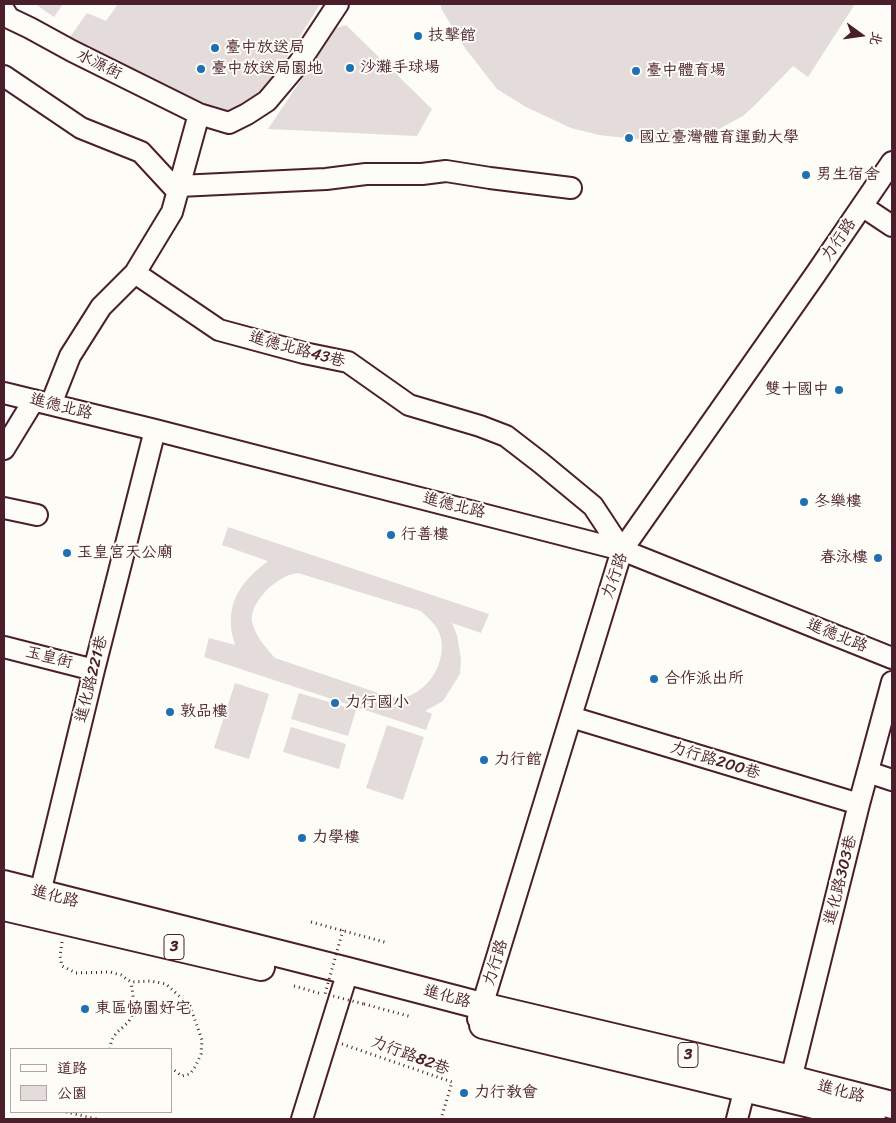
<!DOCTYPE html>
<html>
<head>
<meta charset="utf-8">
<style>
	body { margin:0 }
	#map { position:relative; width:896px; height:1123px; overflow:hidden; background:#fdfcf7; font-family:Sriracha,"LXGW WenKai TC",sans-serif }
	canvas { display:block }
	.frame { position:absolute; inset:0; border:5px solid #4a1f2b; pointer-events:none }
	.legend { position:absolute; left:10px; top:1048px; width:162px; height:65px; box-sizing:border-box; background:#fdfcf7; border:1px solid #b5a4a5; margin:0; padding:6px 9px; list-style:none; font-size:15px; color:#4a1f2b }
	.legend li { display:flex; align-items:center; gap:10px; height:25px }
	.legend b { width:25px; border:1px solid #b5a4a5 }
	.north { position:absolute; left:836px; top:10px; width:50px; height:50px; -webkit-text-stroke:4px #fdfcf7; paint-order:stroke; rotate:104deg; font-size:14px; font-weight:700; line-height:20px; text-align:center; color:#4a1f2b }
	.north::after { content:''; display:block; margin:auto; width:18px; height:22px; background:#4a1f2b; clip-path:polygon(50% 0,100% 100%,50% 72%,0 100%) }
</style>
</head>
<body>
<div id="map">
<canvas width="896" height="1123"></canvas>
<div class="frame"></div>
<ul class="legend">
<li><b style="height:6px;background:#fdfcf7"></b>道路</li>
<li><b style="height:14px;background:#e3dcda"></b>公園</li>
</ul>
<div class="north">北</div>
</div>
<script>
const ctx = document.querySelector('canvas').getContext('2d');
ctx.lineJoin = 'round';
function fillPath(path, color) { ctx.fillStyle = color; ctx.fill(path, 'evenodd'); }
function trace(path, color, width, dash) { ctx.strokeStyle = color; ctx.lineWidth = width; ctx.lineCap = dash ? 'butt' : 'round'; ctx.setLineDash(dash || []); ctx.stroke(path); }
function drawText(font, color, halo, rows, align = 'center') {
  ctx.font = font + ' Sriracha,"LXGW WenKai TC",sans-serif'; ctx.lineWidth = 4; ctx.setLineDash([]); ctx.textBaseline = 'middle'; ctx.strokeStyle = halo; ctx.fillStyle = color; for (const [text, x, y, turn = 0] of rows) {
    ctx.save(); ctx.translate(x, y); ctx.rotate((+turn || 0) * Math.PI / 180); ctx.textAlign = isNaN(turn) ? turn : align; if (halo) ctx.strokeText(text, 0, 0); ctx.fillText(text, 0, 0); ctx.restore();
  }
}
fillPath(new Path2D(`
	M35,4H63L54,17Z
	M118,4H320L263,96L230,112L200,109L67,41L87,13L106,21Z
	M440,4H855L808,77L793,66L755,105L743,116L706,136L643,140L599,135L571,128L526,107L497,89L465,48L442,10Z
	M346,25L432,109L417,136L268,129L336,28Z
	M228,527L489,614L481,633L452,623L457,635L461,659L460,674L443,701L425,711L432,714L426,730L204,657L209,638L235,645C234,639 231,633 231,626C229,596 246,578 268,561L222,545ZM298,573L421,611C428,618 437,625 440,635C448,659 430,690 406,697C401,698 395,697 390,697L275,658C266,648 255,636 252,621C250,605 269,585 283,578C287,575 293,574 298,573Z
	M235,683L269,694L249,759L214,748Z
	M299,693L356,710L348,736L291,719Z
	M387,725L424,737L403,800L366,788Z
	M291,727L346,744L339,769L283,752Z`), '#e3dcda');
const minor = new Path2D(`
	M4,10L9,18L30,28L72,51L199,114L229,123L247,114L267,101L299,63L338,4
	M4,76L81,128L141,152L178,192
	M179,186L326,179L366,174H422L446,171L490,178L571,188
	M862,206L892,226
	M135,273L219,330L304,353L348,362L409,405L480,426L506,436L541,463L593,506L622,550
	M4,393L155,430L622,550L892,658
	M51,404L70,356L101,307L135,273L172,212L199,114
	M4,449L34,400
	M4,508L37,515
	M4,647L94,670
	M571,717L859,804
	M868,772L892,780
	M27,896L40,893L94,670L155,430
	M478,1019L622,550L815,275L892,162
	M791,1079L859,804L892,682
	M302,1119L348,971
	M737,1119L745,1088`);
const major = new Path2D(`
	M4,884L348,971L482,1006L791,1079L892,1105
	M4,907L261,967
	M483,1025L872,1119`);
trace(minor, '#4a1f2b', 24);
trace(major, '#4a1f2b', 30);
trace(new Path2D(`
	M311,922L388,943
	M62,942L60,956L62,966L76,973L110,972L121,975L131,982L151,981L166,984L190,1006L202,1040L201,1054L195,1067L190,1074L182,1076L171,1068
	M294,986L322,994
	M364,1004L412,1017
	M342,1044L452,1082L441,1119
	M110,1049C111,1038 115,1034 123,1027C125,1025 128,1023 129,1021C136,1009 133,995 131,982
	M66,1112L97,1119`), '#4a1f2b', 3, [1, 4]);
trace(minor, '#fdfcf7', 20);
trace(major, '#fdfcf7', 26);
trace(new Path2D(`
	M343,930L325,994L364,1004`), '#4a1f2b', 3, [1, 4]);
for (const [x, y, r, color] of [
	[418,36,5,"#1f6fb2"],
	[215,48,5,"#1f6fb2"],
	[350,68,5,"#1f6fb2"],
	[201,69,5,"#1f6fb2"],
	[636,71,5,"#1f6fb2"],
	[629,138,5,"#1f6fb2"],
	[806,175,5,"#1f6fb2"],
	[839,390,5,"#1f6fb2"],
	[804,502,5,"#1f6fb2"],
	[391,535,5,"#1f6fb2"],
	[67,553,5,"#1f6fb2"],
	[878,558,5,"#1f6fb2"],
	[654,679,5,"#1f6fb2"],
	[335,703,5,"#1f6fb2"],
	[170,712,5,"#1f6fb2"],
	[484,760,5,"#1f6fb2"],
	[302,838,5,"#1f6fb2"],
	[85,1009,5,"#1f6fb2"],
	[464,1093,5,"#1f6fb2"]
]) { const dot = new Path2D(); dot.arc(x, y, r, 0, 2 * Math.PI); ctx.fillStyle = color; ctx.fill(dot); trace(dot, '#fdfcf7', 2); }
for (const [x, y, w] of [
	[174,947,20],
	[688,1055,20]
]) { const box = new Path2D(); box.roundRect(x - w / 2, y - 12.5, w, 25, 4); ctx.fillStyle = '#fdfcf7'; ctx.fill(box); trace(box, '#4a1f2b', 1); }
drawText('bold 15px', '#4a1f2b', null, [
	["3",174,947],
	["3",688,1055]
]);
drawText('16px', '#4a1f2b', '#fdfcf7', [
	["技擊館",428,36],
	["臺中放送局",225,48],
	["沙灘手球場",360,68],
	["臺中放送局園地",211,69],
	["臺中體育場",646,71],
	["國立臺灣體育運動大學",639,138],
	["男生宿舍",816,175],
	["雙十國中",829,390,"right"],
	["冬樂樓",814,502],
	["行善樓",401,535],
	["玉皇宮天公廟",77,553],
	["春泳樓",868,558,"right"],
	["合作派出所",664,679],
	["力行國小",345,703],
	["敦品樓",180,712],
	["力行館",494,760],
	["力學樓",312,838],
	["東區恊園好宅",95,1009],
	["力行教會",474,1093]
], 'left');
drawText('16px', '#4a1f2b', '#fdfcf7', [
	["水源街",99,65,26],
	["力行路",839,240,-55],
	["進德北路43巷",297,350,15],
	["進德北路",61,407,14],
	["進德北路",454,506,14],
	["力行路",615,576,-71],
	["進德北路",837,636,22],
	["玉皇街",49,658,14],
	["進化路221巷",92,679,-76],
	["力行路200巷",715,761,17],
	["進化路303巷",841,880,-76],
	["進化路",55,897,14],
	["力行路",496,963,-73],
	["進化路",447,997,15],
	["力行路82巷",410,1056,21],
	["進化路",841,1092,14]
]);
</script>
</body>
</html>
